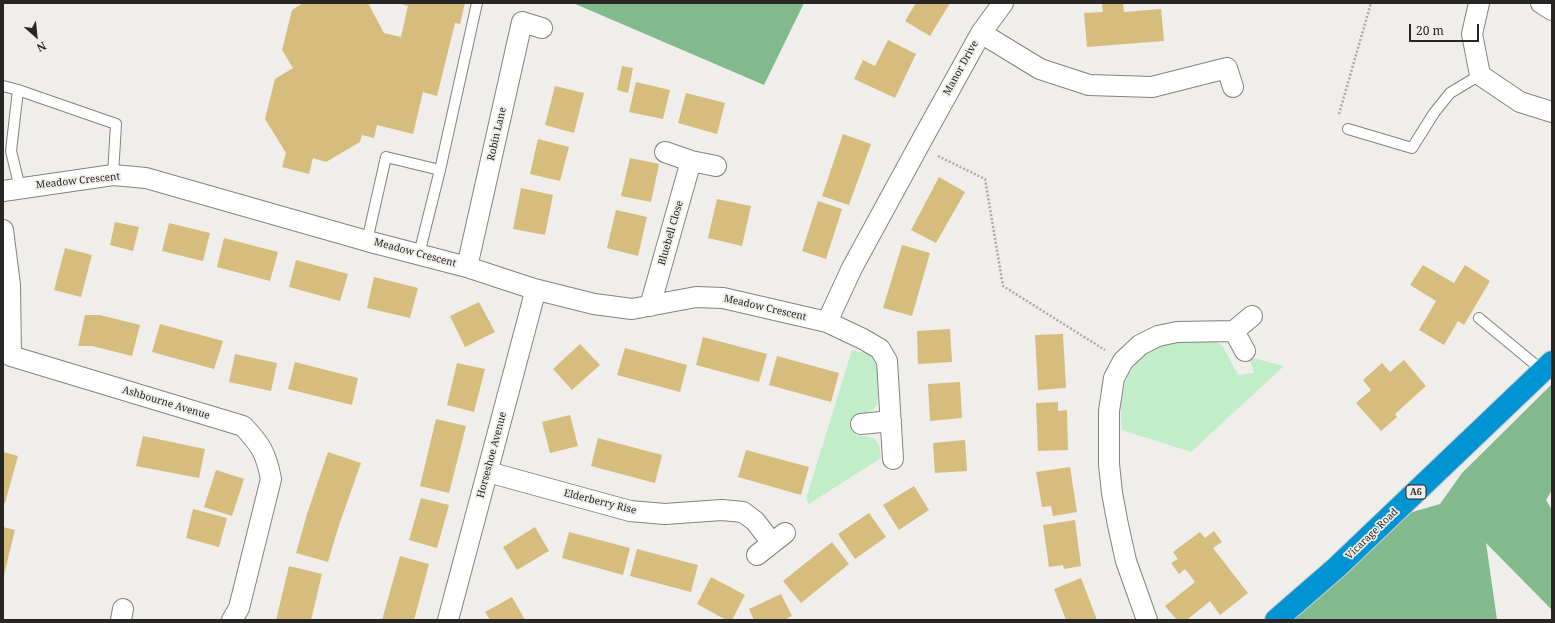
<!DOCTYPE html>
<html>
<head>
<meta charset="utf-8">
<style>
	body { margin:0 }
	#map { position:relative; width:1555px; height:623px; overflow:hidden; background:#f0eeea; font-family:"Noto Serif",serif }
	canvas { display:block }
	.frame { position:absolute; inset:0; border:4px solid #272624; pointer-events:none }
	.north { position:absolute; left:16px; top:16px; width:40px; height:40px; -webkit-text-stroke:3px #f0eeea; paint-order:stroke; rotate:153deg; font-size:11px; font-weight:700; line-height:16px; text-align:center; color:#272624 }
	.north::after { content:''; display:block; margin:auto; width:14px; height:18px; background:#272624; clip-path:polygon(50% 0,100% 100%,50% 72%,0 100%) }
	.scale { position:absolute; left:1409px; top:24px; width:70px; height:18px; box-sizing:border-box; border:2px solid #272624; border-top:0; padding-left:5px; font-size:12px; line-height:14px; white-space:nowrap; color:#272624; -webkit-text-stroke:3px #f0eeea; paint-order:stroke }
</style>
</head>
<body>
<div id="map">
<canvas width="1555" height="623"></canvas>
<div class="frame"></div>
<div class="north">N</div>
<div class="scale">20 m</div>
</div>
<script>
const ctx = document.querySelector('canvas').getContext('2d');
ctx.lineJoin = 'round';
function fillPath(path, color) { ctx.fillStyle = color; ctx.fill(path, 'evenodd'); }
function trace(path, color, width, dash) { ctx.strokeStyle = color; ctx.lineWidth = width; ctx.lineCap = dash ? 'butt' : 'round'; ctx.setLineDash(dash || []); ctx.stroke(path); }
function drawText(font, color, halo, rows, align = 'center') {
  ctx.font = font + ' "Noto Serif",serif'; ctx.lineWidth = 3.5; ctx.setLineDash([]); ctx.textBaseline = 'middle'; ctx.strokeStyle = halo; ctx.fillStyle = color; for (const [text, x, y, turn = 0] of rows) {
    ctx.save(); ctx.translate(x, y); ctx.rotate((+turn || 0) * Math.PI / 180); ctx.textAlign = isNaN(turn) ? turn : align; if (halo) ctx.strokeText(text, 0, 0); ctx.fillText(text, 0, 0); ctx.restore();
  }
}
fillPath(new Path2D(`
	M1215,340L1223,347L1238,375L1254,373L1249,357L1284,366L1191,452L1122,430C1118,400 1124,361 1156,347C1174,340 1196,342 1215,340Z
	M852,350C857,352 866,352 870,356C883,366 879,391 877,405C871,413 865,414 855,415L856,435C875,437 880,438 881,458L809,504L806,499Z`), '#c1eec9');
fillPath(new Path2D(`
	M573,3H804L764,85Z
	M1552,384V490L1546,500L1552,510V610L1486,543L1497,620H1290L1409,513L1440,504L1462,473Z`), '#82ba8e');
fillPath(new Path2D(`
	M303,3H368L384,33L401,37L408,6L398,3H465L460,24L455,23L437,96L423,92L413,134L377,125L374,138L362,135L360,142L326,162L313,158L309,174L282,167L286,153L265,119L275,79L293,68L282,50L292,10Z
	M916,3H950L930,36L905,21Z
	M1113,3H1123L1124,12L1161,9L1164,41L1087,47L1084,13L1103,12L1102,4Z
	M888,40L916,54L895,98L854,79L863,60L875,66Z
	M622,66L633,68L628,93L617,90Z
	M636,82L670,90L663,119L629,112Z
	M555,86L584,93L574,133L545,125Z
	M686,93L725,103L717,134L678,123Z
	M843,134L871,144L849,205L822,196Z
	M538,139L569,147L560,181L530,174Z
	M630,158L659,164L651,202L621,196Z
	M939,177L965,192L936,243L911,230Z
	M521,188L553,195L545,235L513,229Z
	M717,199L751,206L742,246L708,238Z
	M818,201L842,209L826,259L802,251Z
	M616,210L647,217L638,256L607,248Z
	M115,222L139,227L133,251L110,245Z
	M169,223L210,233L203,261L162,251Z
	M224,238L278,252L270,281L217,267Z
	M902,245L930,253L912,316L883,308Z
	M65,248L92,255L81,297L54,290Z
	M296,260L348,274L340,301L289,287Z
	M1423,265L1454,283L1465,265L1490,281L1464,325L1458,321L1444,345L1419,330L1436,301L1410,285Z
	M374,277L418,288L410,318L367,308Z
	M479,302L495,332L465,347L450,316Z
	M85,315H100L140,325L132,356L92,346H78Z
	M160,324L223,341L214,369L152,352Z
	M950,329L952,362L918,364L917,331Z
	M1063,334L1066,388L1038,390L1035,335Z
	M703,337L767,354L759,382L696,365Z
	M580,344L600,365L572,390L553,369Z
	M625,348L687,365L680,392L617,375Z
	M235,354L277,363L271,391L229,382Z
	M777,356L839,373L831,402L769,385Z
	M1404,360L1426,386L1395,414L1397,417L1381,431L1356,403L1371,390L1363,380L1382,363L1390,372Z
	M295,362L358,378L352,405L288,389Z
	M457,363L485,369L474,412L447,405Z
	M960,382L962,418L930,421L928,384Z
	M1058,402V411L1067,410L1068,450L1038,451L1036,403Z
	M570,415L578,446L550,453L542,422Z
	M436,419L466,426L449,493L420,486Z
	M143,436L205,449L199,478L136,466Z
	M598,438L662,455L655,483L591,466Z
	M965,440L967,471L935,473L933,443Z
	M746,450L809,467L801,495L738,477Z
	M3,452L18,456L5,503H3Z
	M328,452L361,463L339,525L328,562L296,553L307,514Z
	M1070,467L1077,512L1053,516L1051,506L1042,507L1036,472Z
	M216,470L244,479L232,516L204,507Z
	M914,486L929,510L899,530L883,505Z
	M421,498L449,505L437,548L409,540Z
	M193,509L227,518L219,547L186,538Z
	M869,513L886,537L855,559L838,534Z
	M1075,520L1081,566L1064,569L1063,565L1049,567L1043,525Z
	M3,527L15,530L4,575H3Z
	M535,527L549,551L517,570L503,547Z
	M1214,531L1222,542L1213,548L1248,593L1220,615L1210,601L1187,620H1177L1165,606L1195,582L1185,569L1179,574L1171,563L1178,559L1173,552L1200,532L1205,538Z
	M569,532L630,548L623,575L562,558Z
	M832,542L849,564L801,603L783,581Z
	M637,549L698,565L691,592L630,576Z
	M400,556L429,564L414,620H382Z
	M289,566L322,574L311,620H276Z
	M711,577L745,595L732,620H726L697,604Z
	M1081,578L1097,620H1066L1054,589Z
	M781,594L792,616L784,620H754L749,609Z
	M512,597L525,620H490L485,612Z`), '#d6bd7e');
const lane = new Path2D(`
	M3,86L18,90
	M1348,129L1412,148L1434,113L1450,93L1480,75
	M20,188L11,151L18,90L116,124L113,175
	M367,241L386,157L440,170
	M419,254L440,170L477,3
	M1479,318L1543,371`);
const street = new Path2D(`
	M1479,3L1472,34L1480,75L1520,102L1552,112
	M1541,3L1552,10
	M981,33L1040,69L1089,85L1152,87L1227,68L1233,87
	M691,161L716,166
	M3,191L113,175L146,178L367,241L467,267L534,289L594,304L632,309L696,297L723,298L827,322L852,268L924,136L981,33L1003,3
	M3,230L10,285L11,356L243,426C261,445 266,453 271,479L239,608L232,620
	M467,267L522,22L542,28
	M650,306L691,161L665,152
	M827,322L863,339L880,349L887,361L893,459
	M1234,331L1245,351
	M861,424L891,421
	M488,472L630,511L665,514L722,510L743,512L755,521L772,543
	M757,555L785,533
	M121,620L123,609
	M448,620L533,300L534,289
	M1147,620L1126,561L1118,525L1112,493L1109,464V411L1114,378L1123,361L1140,345L1158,336L1177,332L1234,331L1252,316`);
const highway = new Path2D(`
	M1276,620L1337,567L1552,362`);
trace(lane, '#84837e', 12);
trace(street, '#84837e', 22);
trace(highway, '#cbcbca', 24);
trace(new Path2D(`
	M1339,114L1371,3
	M938,156L985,179L1003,286L1105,350`), '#aba9a6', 2.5, [2, 2]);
trace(lane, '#fff', 10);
trace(street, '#fff', 20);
trace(highway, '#0095d2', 22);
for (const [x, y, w] of [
	[1416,492,20]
]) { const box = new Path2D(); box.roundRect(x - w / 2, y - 7, w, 14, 3); ctx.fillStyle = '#f0eeea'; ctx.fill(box); trace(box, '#272624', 1); }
drawText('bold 9px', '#272624', null, [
	["A6",1416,492]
]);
drawText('10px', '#272624', '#f0eeea', [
	["Manor Drive",961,68,-61],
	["Robin Lane",497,134,-77],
	["Meadow Crescent",78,181,-6],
	["Bluebell Close",671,233,-74],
	["Meadow Crescent",415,253,15],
	["Meadow Crescent",765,308,13],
	["Ashbourne Avenue",166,403,17],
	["Horseshoe Avenue",492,455,-75],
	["Elderberry Rise",600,502,14],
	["Vicarage Road",1372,534,-44]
]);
</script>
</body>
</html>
